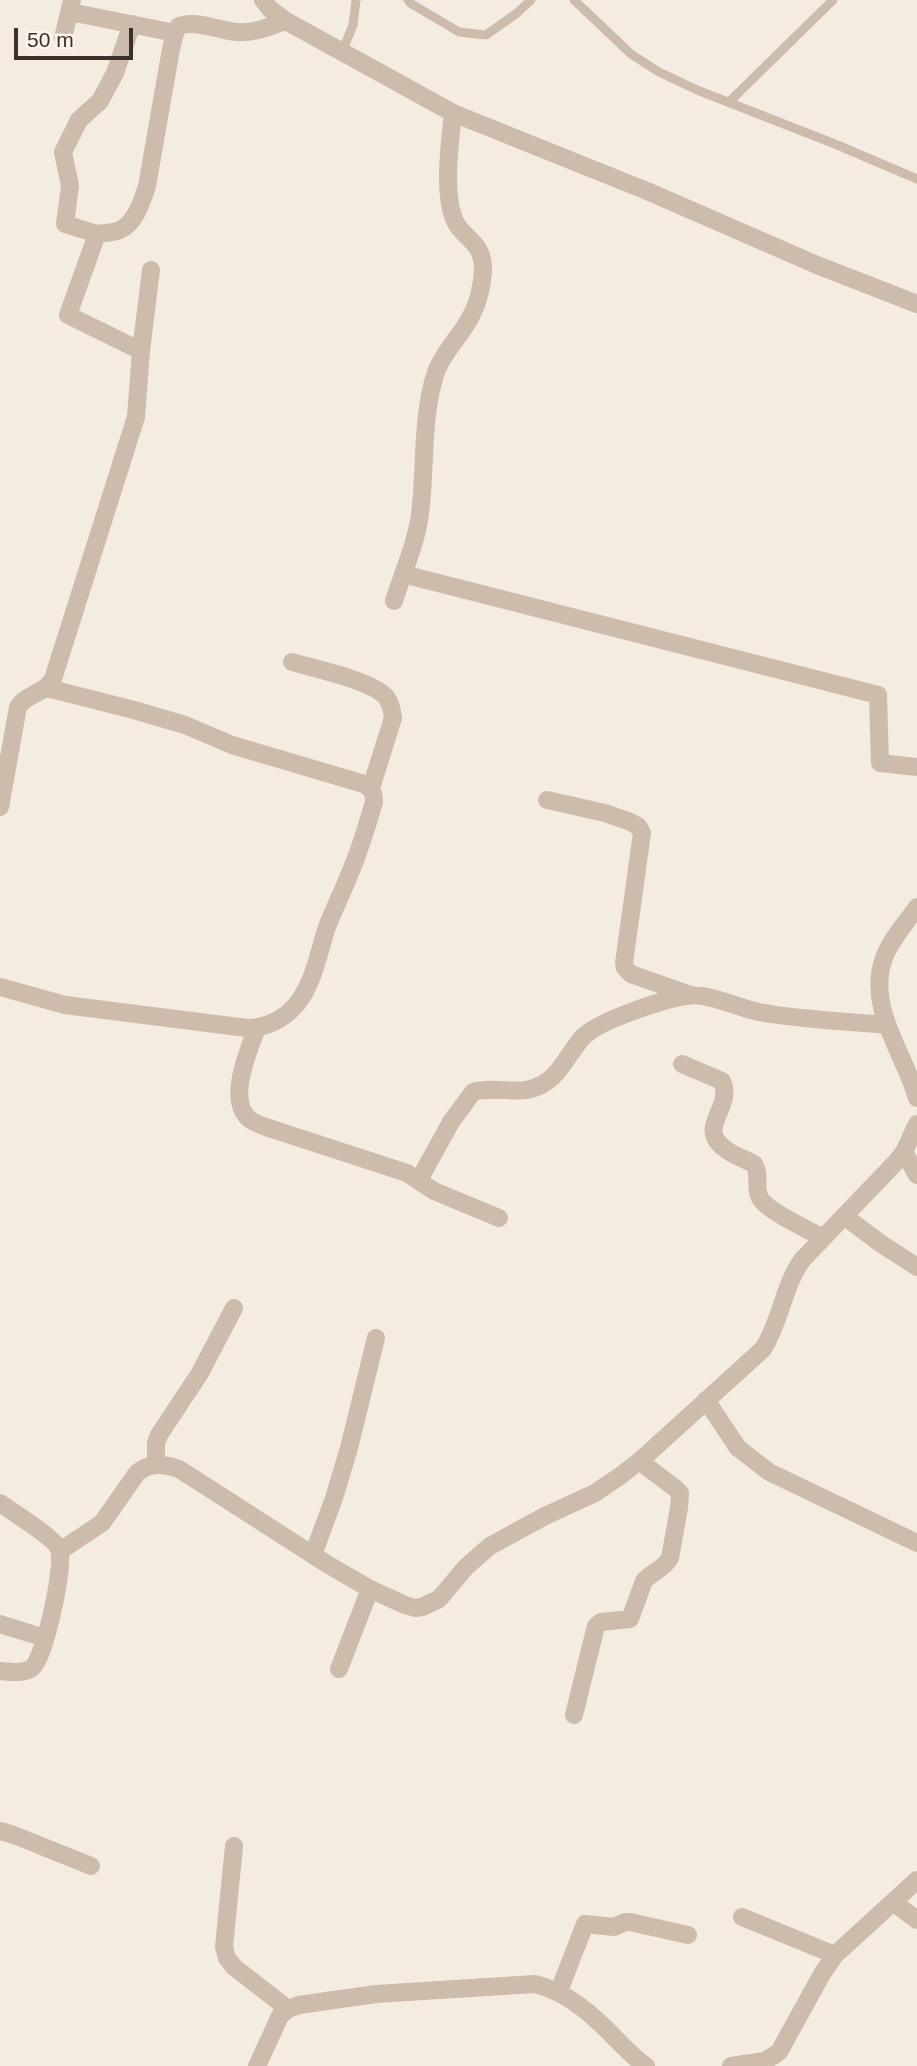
<!DOCTYPE html>
<html>
<head>
<meta charset="utf-8">
<style>
	body { margin:0 }
	#map { position:relative; width:917px; height:2066px; overflow:hidden; background:#f4ebe1; font-family:Helvetica,sans-serif }
	canvas { display:block }
	.scale { position:absolute; left:14px; top:28px; width:119px; height:32px; box-sizing:border-box; border:4px solid #3b302b; border-top:0; padding-left:9px; font-size:21px; line-height:24px; white-space:nowrap; color:#3b302b; -webkit-text-stroke:5px #fbf5ee; paint-order:stroke }
</style>
</head>
<body>
<div id="map">
<canvas width="917" height="2066"></canvas>
<div class="scale">50 m</div>
</div>
<script>
const ctx = document.querySelector('canvas').getContext('2d');
ctx.lineJoin = 'round';
function trace(path, color, width, dash) { ctx.strokeStyle = color; ctx.lineWidth = width; ctx.lineCap = dash ? 'butt' : 'round'; ctx.setLineDash(dash || []); ctx.stroke(path); }
trace(new Path2D(`
	M408,0L410,3L459,32L486,35L517,13L531,0
	M574,0L631,54L659,72L697,90L835,144L917,179
	M342,52L353,25L356,0
	M729,102L833,0`), '#cdbbac', 9);
trace(new Path2D(`
	M70,12L175,33
	M132,24L115,73L100,101L79,120L63,152L70,186L65,224L97,234L68,315L141,351
	M63,38L72,0
	M97,234C104,233 113,233 120,230C136,222 142,201 147,186L171,49L175,33L179,26C198,20 217,30 236,32C253,34 270,26 286,21
	M403,574L878,695L880,763L917,767
	M394,601C403,572 416,544 420,514C426,468 421,417 436,372C443,352 460,337 470,318C478,304 483,284 483,267C482,240 462,239 454,219C443,192 450,142 453,113
	M292,662C315,669 370,680 386,697C391,703 392,711 393,718L371,788
	M547,800L605,813L628,821L638,826L642,833L624,963L625,968L631,974L690,995
	M0,807L18,707C27,693 45,694 53,679L136,417L141,351L151,270
	M917,907C906,923 891,939 884,958C866,1007 904,1052 917,1098
	M0,987L65,1005L247,1028C265,1028 283,1020 295,1006C314,984 318,954 327,927C334,909 343,891 350,873C360,850 367,826 374,802C374,792 372,789 364,784L232,745L185,725L134,710L47,688
	M257,1028C249,1049 228,1097 247,1117C254,1124 264,1126 272,1129L407,1173L434,1191L499,1218
	M682,1064L722,1081C734,1108 696,1127 724,1148C732,1155 745,1159 754,1164C761,1175 754,1187 760,1198C767,1211 809,1230 823,1238
	M904,1152L917,1175
	M419,1180L451,1122L473,1092C495,1085 519,1097 541,1085C560,1076 569,1052 583,1037C598,1021 664,999 686,996C708,992 738,1008 759,1012C801,1020 845,1021 887,1025
	M844,1216L880,1243L917,1267
	M706,1400L738,1448L769,1472L917,1543
	M156,1465V1443L159,1435L200,1373L234,1308
	M0,1503C12,1512 55,1538 59,1549C65,1565 45,1657 32,1668C23,1674 10,1672 0,1671
	M60,1551L102,1523L137,1473C150,1462 164,1464 179,1469L327,1564L370,1589L405,1605L415,1608L422,1607L439,1599L466,1567L490,1546L545,1516L595,1493L620,1476L642,1459L763,1349C781,1321 783,1287 802,1260L896,1162L904,1152L917,1124
	M313,1555L334,1498L349,1448L376,1338
	M0,1624L45,1638
	M339,1669L370,1589
	M574,1715L596,1626L601,1622L630,1619L644,1581C652,1572 664,1569 670,1558L679,1508L680,1493L675,1488L639,1461
	M0,1831L14,1835L91,1866
	M234,1846L224,1947L227,1958L234,1967L288,2009
	M893,1902L917,1920
	M742,1917L835,1955
	M559,1991L585,1924L614,1927L625,1922H630L688,1935
	M257,2066L280,2016L288,2009L299,2005L376,1994L535,1984C568,1992 594,2016 617,2040C626,2049 635,2059 646,2066
	M731,2066L765,2061L779,2052L822,1974L835,1955L917,1880`), '#cdbbac', 18);
trace(new Path2D(`
	M263,0L270,9L286,21L453,113L647,191L817,265L917,304`), '#cdbbac', 18);
</script>
</body>
</html>
